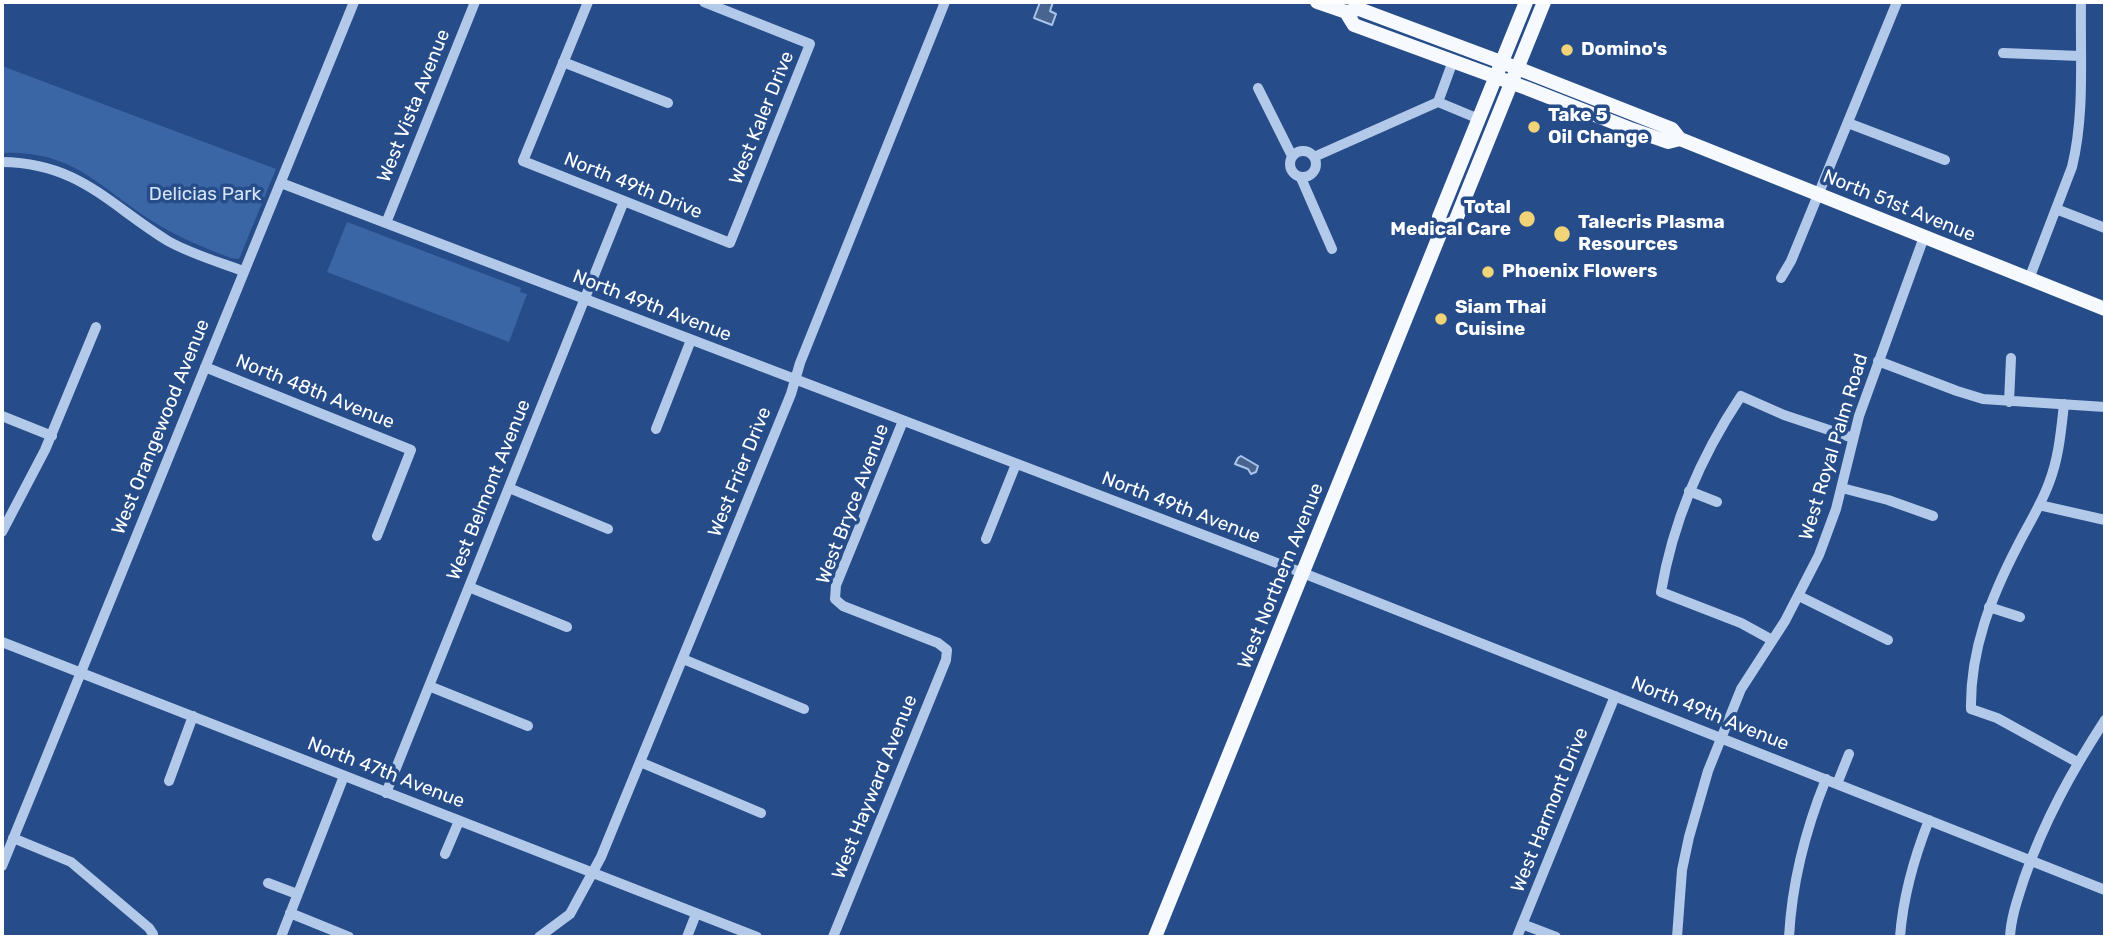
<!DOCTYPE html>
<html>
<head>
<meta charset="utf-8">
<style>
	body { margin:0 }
	#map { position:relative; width:2107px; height:939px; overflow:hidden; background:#264d89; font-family:Rubik,sans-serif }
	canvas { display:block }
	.frame { position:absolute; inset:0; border:4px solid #fff; pointer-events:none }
</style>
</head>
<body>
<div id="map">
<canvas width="2107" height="939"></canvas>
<div class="frame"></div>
</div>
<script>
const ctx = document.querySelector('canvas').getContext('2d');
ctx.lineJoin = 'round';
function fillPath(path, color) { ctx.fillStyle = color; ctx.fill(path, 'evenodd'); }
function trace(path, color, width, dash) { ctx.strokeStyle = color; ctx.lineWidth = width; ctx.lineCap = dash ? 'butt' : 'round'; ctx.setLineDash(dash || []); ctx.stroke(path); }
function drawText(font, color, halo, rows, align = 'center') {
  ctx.font = font + ' Rubik,sans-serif'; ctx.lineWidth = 7; ctx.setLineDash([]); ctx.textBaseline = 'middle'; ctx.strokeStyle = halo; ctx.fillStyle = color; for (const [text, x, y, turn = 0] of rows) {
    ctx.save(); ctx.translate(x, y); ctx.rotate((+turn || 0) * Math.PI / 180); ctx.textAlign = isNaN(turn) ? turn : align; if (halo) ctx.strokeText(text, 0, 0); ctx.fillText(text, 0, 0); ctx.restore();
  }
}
fillPath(new Path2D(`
	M2,66L276,169L239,259L231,258C205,248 180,238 157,224C101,190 76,150 2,153Z
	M347,222L521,288L520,292L527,294L509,342L327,272Z`), '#3b66a6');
const water = new Path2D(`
	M1040,2H1053L1050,11L1056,14L1052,25L1034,18Z
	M1241,456L1258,466L1256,472L1251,474L1248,469L1235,464L1238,458Z`);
fillPath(water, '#496490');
trace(water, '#a8c4ea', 2);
trace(new Path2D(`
	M588,2L523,161L730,243L810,44L704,2
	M2003,53L2080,56
	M563,62L668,103
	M1258,88L1292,156
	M1438,102L1479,119
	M1848,123L1945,160
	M1290 164a13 13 0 1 1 26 0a13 13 0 1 1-26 0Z
	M1314,157L1438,102L1453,61
	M2,162C79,163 108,204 168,241C191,254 219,262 243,271
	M1301,178L1332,249
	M281,183L1303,573L2105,890
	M2056,209L2105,228
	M386,223L475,2
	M1781,278L1791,261L1897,2
	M2029,279L2072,167C2085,114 2080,57 2081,2
	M1878,361L1957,391L1983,399L2105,407
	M205,367L411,450L377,536
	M2009,402L2011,358
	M2064,404C2061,431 2059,457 2049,483C2041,505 2028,525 2018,545C1991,597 1970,650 1971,709L1997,718L2077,762
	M2,416L52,436
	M656,429L691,340
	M509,488L608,529
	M1842,488L1888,500L1933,516
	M1689,491L1717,502
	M2039,505L2105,520
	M2,532L45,450L96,327
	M986,539L1016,464
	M469,587L567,627
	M1799,596L1888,640
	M1989,607L2020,617
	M1772,640L1741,623L1661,592C1673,521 1701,456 1741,396L1784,415L1853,438
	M2,642L757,937
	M683,659L804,709
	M429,686L528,726
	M640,762L761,813
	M169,781L193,716
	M1837,784L1849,754
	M386,793L624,201
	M13,838L71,862L149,928L153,934V937
	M445,854L459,821
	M2,866L354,2
	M268,883L297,894
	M290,913L349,937
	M1522,924L1556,937
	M281,937L344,776
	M539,937L570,914L601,857L791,394L800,363L945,2
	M687,937L696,914
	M833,937L946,660L947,650L938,643L843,606L835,599L836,585L903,421
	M1517,937L1615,696
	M1677,937L1682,870L1689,837L1708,771L1741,689L1785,621L1819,555L1836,509L1859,416L1924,237
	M1789,937C1792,881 1805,831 1826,779
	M1900,937C1903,896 1914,858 1929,820
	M2010,937C2011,917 2018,898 2024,879C2044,821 2072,771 2105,720`), '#b3c9e9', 10);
trace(new Path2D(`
	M1317,2L1346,12L1359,9L1517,68L1672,129L1680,139L2105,309
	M1346,12L1354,25L1526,88L1628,128L1668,142L1680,139
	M1442,229L1439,217L1526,2
	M1155,937L1442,229L1455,222L1544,2`), '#f6f9fe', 14);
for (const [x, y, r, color] of [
	[1567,50,7,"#f2d478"],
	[1534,127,7,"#f2d478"],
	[1527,219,9,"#f2d478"],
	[1562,234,9,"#f2d478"],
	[1488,272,7,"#f2d478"],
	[1441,319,7,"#f2d478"]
]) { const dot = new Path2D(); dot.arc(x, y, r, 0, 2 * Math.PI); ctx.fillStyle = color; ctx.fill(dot); trace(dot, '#264d89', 2.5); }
drawText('bold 19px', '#fff', '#264d89', [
	["Domino's",1581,50],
	["Take 5",1548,116],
	["Oil Change",1548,138],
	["Total",1511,208,"right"],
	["Medical Care",1511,230,"right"],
	["Talecris Plasma",1578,223],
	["Resources",1578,245],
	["Phoenix Flowers",1502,272],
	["Siam Thai",1455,308],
	["Cuisine",1455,330]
], 'left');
drawText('19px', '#fff', '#264d89', [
	["West Vista Avenue",414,106,-68],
	["West Kaler Drive",762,118,-68],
	["North 49th Drive",633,186,22],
	["North 51st Avenue",1899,206,22],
	["North 49th Avenue",652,306,21],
	["North 48th Avenue",315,392,22],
	["West Orangewood Avenue",161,427,-68],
	["West Royal Palm Road",1834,447,-73],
	["West Frier Drive",740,472,-68],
	["West Belmont Avenue",489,490,-68],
	["West Bryce Avenue",853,504,-69],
	["North 49th Avenue",1181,508,21],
	["West Northern Avenue",1281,576,-68],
	["North 49th Avenue",1710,714,22],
	["North 47th Avenue",386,773,21],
	["West Hayward Avenue",875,787,-68],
	["West Harmont Drive",1550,810,-68]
]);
drawText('19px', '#d7e4f7', '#264d89', [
	["Delicias Park",205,195]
]);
</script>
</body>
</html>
